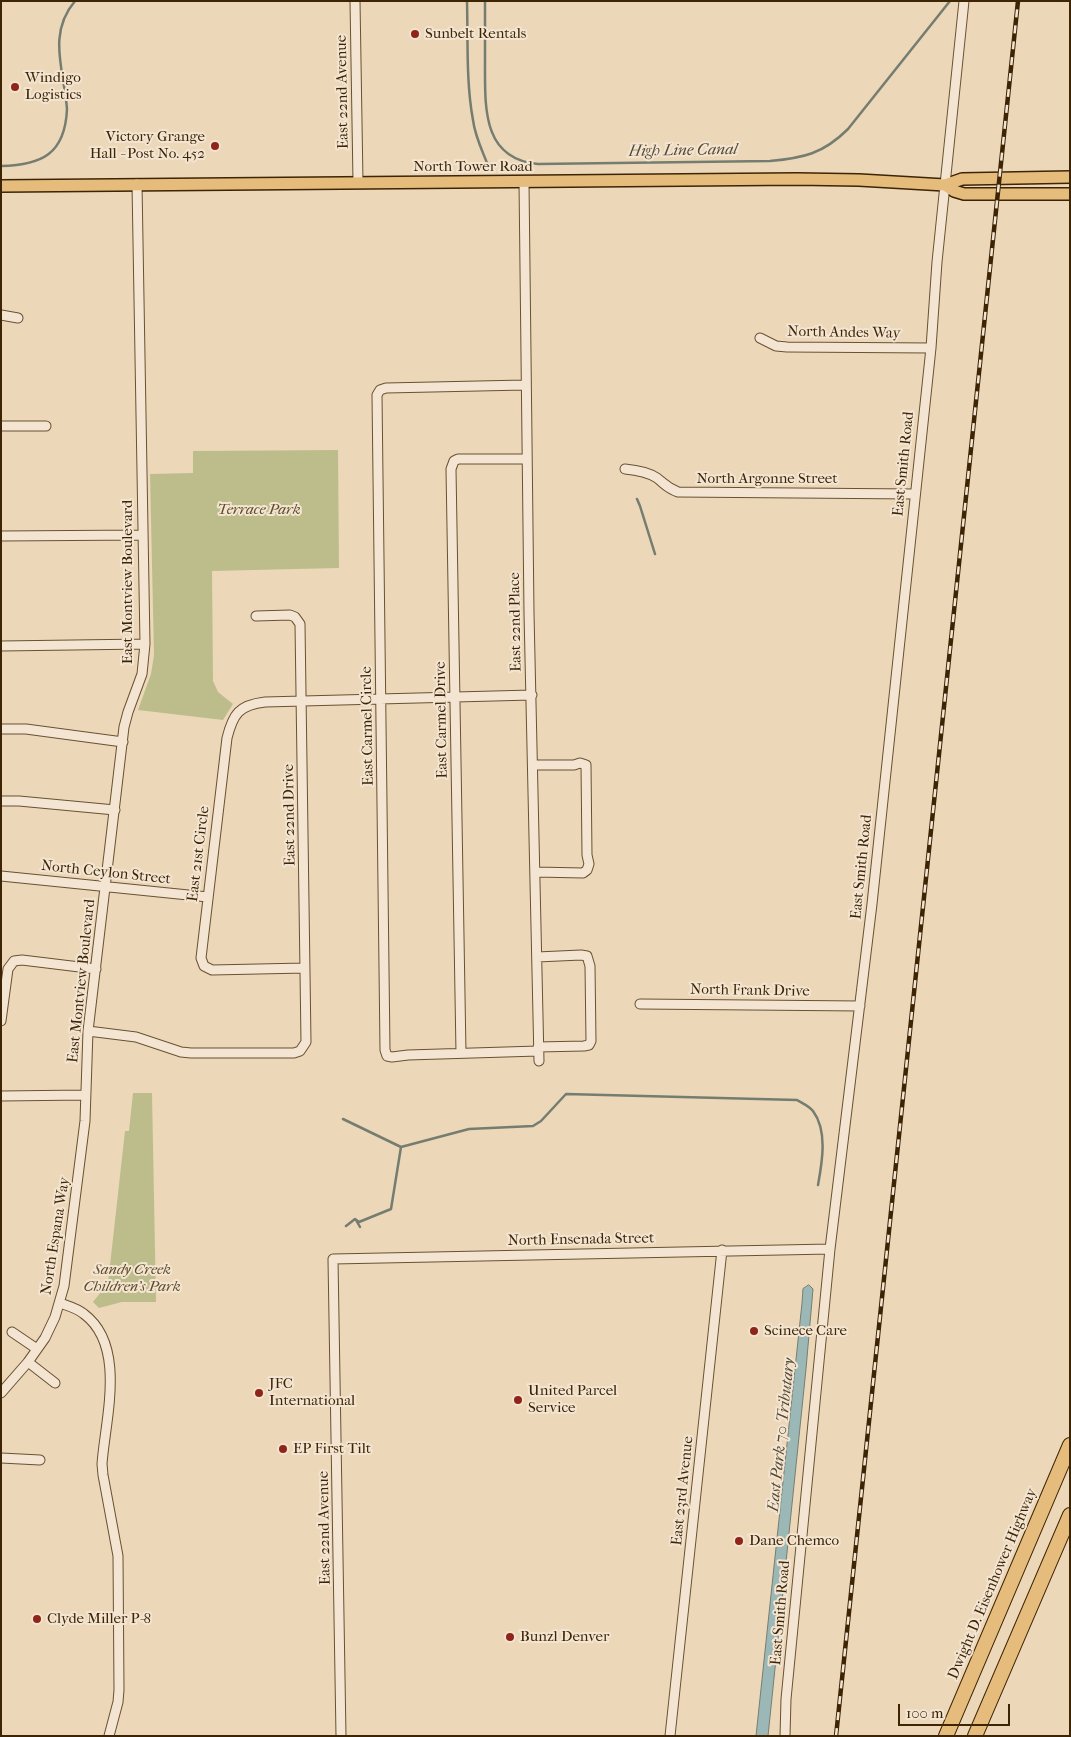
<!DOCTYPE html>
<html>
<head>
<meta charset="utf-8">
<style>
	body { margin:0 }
	#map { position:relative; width:1071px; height:1737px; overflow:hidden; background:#ecd7b9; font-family:"IM FELL French Canon",serif }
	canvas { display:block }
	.frame { position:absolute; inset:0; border:2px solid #3d2405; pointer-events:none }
	.scale { position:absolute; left:898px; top:1704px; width:112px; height:22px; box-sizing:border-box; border:2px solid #3d2405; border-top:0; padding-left:6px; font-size:15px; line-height:18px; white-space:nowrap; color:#3d2405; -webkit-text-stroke:4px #f3e5d2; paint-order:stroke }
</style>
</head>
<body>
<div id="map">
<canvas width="1071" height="1737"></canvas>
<div class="frame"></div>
<div class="scale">100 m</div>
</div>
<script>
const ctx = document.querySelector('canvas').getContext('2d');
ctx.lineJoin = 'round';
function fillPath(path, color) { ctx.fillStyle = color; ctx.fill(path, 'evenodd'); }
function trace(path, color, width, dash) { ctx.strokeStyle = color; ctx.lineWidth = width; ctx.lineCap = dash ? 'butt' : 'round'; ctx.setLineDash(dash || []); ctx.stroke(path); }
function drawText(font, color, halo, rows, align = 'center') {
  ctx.font = font + ' "IM FELL French Canon",serif'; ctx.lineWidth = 4; ctx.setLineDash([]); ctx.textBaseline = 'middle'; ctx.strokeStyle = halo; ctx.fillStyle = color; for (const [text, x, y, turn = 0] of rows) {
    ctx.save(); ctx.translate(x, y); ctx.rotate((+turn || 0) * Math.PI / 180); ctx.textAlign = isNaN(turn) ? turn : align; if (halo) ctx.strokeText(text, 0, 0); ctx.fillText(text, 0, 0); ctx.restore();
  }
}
fillPath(new Path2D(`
	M338,450L339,568L212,571L213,681L218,692L233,704L223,720L138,710L151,674L154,655L150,474L193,473V451Z
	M133,1093H152L156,1302H122L99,1308L93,1302L108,1283L125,1131H129Z`), '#bdbd8b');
const water = new Path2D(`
	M809,1285L813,1289L806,1369L768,1736H756L802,1303L803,1289Z`);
fillPath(water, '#9bb8b7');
trace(water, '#757d70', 1);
trace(new Path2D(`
	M467,1C468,40 466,83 473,120C475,137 483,152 489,168
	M485,1C485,23 485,45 485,66C485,109 483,159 538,164L770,161C803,158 823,154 848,129L950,1
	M1,166C42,165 65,154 67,109C64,70 47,34 75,1
	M637,499L640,506L655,554
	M343,1119L401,1147
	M356,1220L360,1227
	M346,1226L355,1219L359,1222L391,1209L401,1147L469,1129L533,1126L541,1121L566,1094L797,1100C802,1103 809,1106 813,1111C828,1131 822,1163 818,1185`), '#757d70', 2.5);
const minor = new Path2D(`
	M355,1L358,182
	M524,182L529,613L539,1061
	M1,315L18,318
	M760,338L776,346L787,347L931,348
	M525,385L386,388L380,390L377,395L385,1050L387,1056L392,1057L408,1055L538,1051
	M1,426H46
	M625,469C636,470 648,472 657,478C666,485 667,488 678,492L914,494
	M1,536L142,535
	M1,646L145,644
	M1,729H26L123,742
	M534,765H574L580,763L586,765L587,855L589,864L587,870L583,873L536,872
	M1,801H19L115,810
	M1,876L208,897
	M537,957L581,955L587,956L590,966L591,1041L589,1045L584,1046L538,1047
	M305,968L212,970L204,966L201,958L227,738C233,714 239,705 265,702L532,695
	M640,1004L860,1006
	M1,1021L8,969L14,961L22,960L96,969
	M88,1031L136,1037L181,1052L191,1053H294L300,1051L306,1042L300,624L295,617L290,615L256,616
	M461,1053L451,469L454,461L458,459H527
	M1,1096L85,1095
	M60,1303C68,1306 77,1308 84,1314C127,1346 105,1420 102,1464L103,1475L118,1556L119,1690L118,1702L109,1736
	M12,1332L37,1349
	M28,1362L55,1383
	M1,1393L28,1362L45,1338L55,1317L64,1286L85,1121L88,1031L124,727L128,712L142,674L145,644L137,184
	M1,1458L40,1460
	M341,1736L333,1259L830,1249
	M670,1736L722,1250
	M785,1736L786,1699L830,1249L872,904L931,348L937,262L964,1`);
const major = new Path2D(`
	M945,185L954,191L964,194H1070
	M1,186L797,179L859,180L945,185L962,179L1070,177`);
const highway = new Path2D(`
	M946,1736L1070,1445
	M975,1736L1070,1515`);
trace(minor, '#695132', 11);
trace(major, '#3d2405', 14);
trace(highway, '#3d2405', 16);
trace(minor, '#f3e5d2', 9);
trace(major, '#e6bc7c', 11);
trace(highway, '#e6bc7c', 14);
const rail = new Path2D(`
	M836,1736L1018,1`);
trace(rail, '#3d2405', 4.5);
trace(rail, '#f3e5d2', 2.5, [8]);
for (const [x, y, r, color] of [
	[415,34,5,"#8f2418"],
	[15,87,5,"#8f2418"],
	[215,146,5,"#8f2418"],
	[754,1331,5,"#8f2418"],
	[259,1393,5,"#8f2418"],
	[518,1400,5,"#8f2418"],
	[283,1449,5,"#8f2418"],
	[739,1541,5,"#8f2418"],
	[37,1619,5,"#8f2418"],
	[510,1637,5,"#8f2418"]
]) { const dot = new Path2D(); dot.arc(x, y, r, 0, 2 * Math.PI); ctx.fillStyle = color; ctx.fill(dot); trace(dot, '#f3e5d2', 2); }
drawText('15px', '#3d2405', '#f3e5d2', [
	["Sunbelt Rentals",425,34],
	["Windigo",25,78],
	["Logistics",25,95],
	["Victory Grange",205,137,"right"],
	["Hall - Post No. 452",205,154,"right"],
	["Scinece Care",764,1331],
	["JFC",269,1384],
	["International",269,1401],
	["United Parcel",528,1391],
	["Service",528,1408],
	["EP First Tilt",293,1449],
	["Dane Chemco",749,1541],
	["Clyde Miller P-8",47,1619],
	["Bunzl Denver",520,1637]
], 'left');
drawText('15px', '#3d2405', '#f3e5d2', [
	["East 22nd Avenue",343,92,-91],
	["North Tower Road",473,167],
	["North Andes Way",844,333,1],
	["East Smith Road",904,464,-84],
	["North Argonne Street",767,479],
	["East Montview Boulevard",128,582,-90],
	["East 22nd Place",516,622,-91],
	["East Carmel Drive",442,720,-91],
	["East Carmel Circle",368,726,-91],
	["East 22nd Drive",290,815,-91],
	["East 21st Circle",199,854,-83],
	["East Smith Road",862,867,-84],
	["North Ceylon Street",106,873,6],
	["East Montview Boulevard",82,981,-84],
	["North Frank Drive",750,991,1],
	["North Espana Way",56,1236,-81],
	["North Ensenada Street",581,1240,-1],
	["East 23rd Avenue",683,1491,-84],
	["East 22nd Avenue",325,1528,-91],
	["Dwight D. Eisenhower Highway",993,1584,-67],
	["East Smith Road",781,1613,-85]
]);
drawText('italic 15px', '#5d4a26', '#f3e5d2', [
	["Terrace Park",259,510],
	["Sandy Creek",132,1270],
	["Children's Park",132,1287]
]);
drawText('italic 16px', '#544932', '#f3e5d2', [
	["High Line Canal",683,151,-1],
	["East Park 70 Tributary",782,1435,-84]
]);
</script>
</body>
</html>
